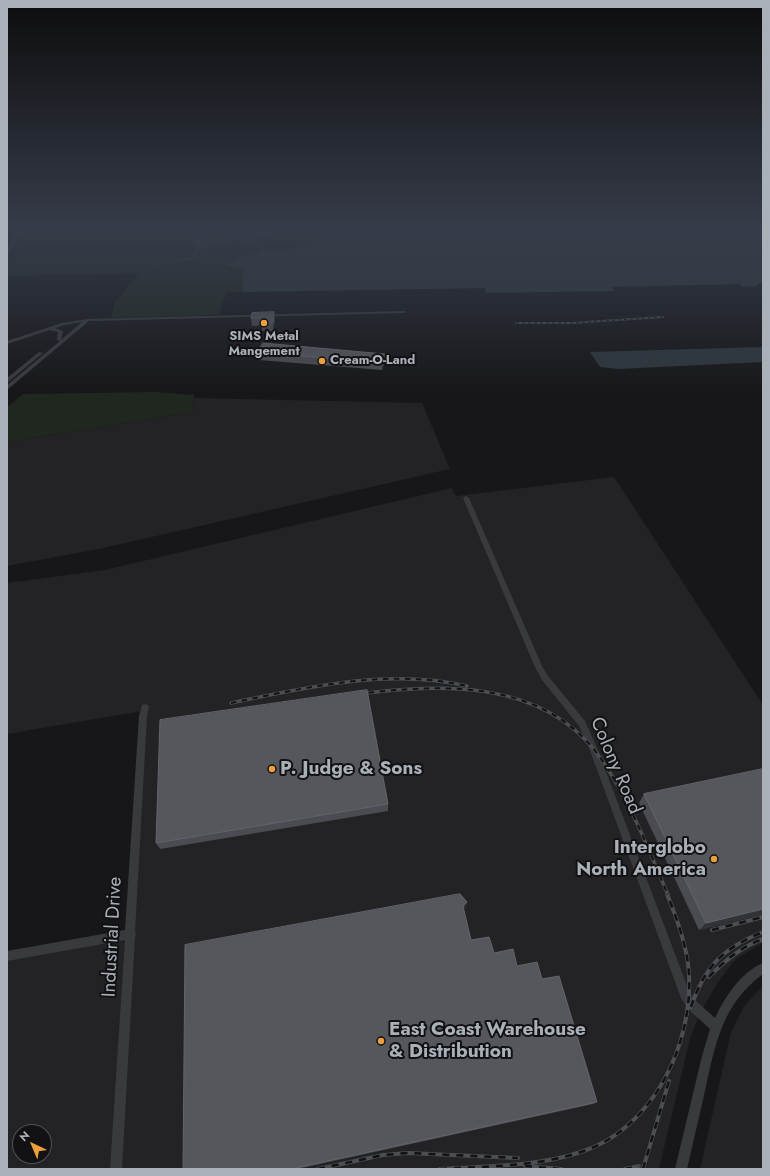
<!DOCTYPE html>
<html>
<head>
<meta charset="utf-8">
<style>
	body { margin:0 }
	#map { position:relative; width:770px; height:1176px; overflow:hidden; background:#171719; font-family:Jost,sans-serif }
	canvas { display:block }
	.frame { position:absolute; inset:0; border:8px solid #aab0b8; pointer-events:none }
	.north { position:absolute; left:12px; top:1124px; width:40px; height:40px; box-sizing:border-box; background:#121214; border:1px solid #4f5156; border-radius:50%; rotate:316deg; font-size:11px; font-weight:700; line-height:16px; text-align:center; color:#aab0b8 }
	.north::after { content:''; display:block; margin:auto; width:14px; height:18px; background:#eb9f3d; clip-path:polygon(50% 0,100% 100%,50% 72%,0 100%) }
</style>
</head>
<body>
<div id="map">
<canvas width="770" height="1176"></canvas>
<div class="frame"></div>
<div class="north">N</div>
</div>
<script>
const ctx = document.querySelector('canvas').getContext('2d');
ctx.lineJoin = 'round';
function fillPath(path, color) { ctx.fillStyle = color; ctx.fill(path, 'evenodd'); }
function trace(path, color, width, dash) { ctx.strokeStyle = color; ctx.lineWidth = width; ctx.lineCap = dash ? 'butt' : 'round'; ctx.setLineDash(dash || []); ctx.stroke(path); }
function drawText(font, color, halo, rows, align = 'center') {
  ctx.font = font + ' Jost,sans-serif'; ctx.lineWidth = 4; ctx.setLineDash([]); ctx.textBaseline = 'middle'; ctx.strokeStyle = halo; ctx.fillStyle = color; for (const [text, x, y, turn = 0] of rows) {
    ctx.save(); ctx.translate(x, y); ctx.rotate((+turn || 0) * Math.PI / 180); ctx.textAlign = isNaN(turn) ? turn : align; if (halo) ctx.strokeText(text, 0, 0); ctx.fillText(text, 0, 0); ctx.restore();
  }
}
fillPath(new Path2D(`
	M194,398L422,403L450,469L99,549L7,566V442L193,412Z
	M614,477L763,705V943L737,958L730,966L718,982L700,1013L690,1039L659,1169H7V953L131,930L143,711L7,734V583L105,570L452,488L456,496ZM20,1132H44V1156H20Z
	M763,986V1169H700L731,1032L745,1005Z`), '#232326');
fillPath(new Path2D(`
	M25,230H402L267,291L226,292L219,315L111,318L115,302L139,273L7,276V263Z
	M156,392L194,395L193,412L7,442V407L23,394Z`), '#1f271f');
fillPath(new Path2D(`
	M189,230H210L207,235L209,237L223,238L245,230H277C270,238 258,236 251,243L252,245H257L258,247L250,245L249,242L238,240L205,247L200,250L195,257L190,260L146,267L158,266L193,256L196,247L189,238Z
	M335,230H540V232L658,233L657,230H662L664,233H705L704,230H763V283H759L757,286L742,287L740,284L612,287L614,291L486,293L485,288L243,292V269L225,265L241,257L260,252L262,250L259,247H261C282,261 314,240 335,230Z
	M763,347V362L618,369L600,367L590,352Z`), '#2d373c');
fillPath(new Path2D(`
	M18,230H22L9,254L7,255V250Z
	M403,311H405V313L89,321L7,390V385L60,341L57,340L58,332L50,330L7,344V341L62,323L88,319ZM82,322L61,340L63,331L55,328L65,325Z
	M39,352L43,353L7,383V378Z
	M466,496L469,498L542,666L548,676L585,721L597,748L689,991L696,1001L715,1018C725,997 740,973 763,963V974C722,1004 715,1045 705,1091C699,1117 693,1143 687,1169H675L702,1056L710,1029L688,1009L681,998L589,748L579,726L542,680L535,667L463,498Z
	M145,704L148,705L149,707L147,716L135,932L136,934L135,937L122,1169H110L125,940L7,961V951L125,930L139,716L142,705Z`), '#383a3e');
const railFar2 = new Path2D(`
	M516,323H571L663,317`);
const railFar1 = new Path2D(`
	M358,694C440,684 539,679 596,752C627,793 648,848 668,895
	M231,703C308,687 389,668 467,686`);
const rail = new Path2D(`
	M712,930L763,917
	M709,977C725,960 741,947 763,939
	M691,1007C705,966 723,948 763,932
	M525,1166L561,1169
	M318,1169L383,1155L408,1153L518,1158
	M440,1169C487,1166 536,1167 581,1152C653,1129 693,1045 689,973C687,946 677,919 667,894
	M625,1169L639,1166
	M643,1169L669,1081`);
trace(railFar2, '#4b4e53', 2);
trace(railFar1, '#4b4e53', 3.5);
trace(rail, '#4b4e53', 4);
trace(railFar2, '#121214', 1, [3]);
trace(railFar1, '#121214', 2, [5.5]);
trace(rail, '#121214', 2.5, [7]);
fillPath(new Path2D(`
	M274,312L275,320L273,331H262V325L252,326L251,318Z
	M258,352L385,361L382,370L259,360Z
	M763,769V914L699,930L639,803L644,794Z
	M388,804V811L160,849L156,843Z
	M467,902L465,908L463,909L471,940L517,966L542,979L597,1102L593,1104L297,1169H183Z`), '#4b4c51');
fillPath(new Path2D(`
	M274,312L275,320L273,331V323Z
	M385,354V361L382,370V363Z
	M7,596L8,599L7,607Z
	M467,902L465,908L461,911L463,906Z
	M763,909V914L699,930L706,923Z`), '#323336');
const building = new Path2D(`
	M274,312L273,323H261L262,318H251L252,313Z
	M263,343L385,354L382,363L258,352Z
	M367,690L388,804L156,843L160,720Z
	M763,769V909L706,923L644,794Z
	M460,894L467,902L463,906L471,940L489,937L494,953L513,949L517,966L537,962L542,979L559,976L597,1102L291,1169H183L185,945Z`);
fillPath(building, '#55575c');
trace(building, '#63656a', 1);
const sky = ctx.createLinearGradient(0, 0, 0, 395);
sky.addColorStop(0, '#0d0d0e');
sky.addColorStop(0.58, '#363c49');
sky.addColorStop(1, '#363c4900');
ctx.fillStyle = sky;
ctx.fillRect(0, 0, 770, 395);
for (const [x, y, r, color] of [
	[264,323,4,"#eb9f3d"],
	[322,361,4,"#eb9f3d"],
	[272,769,4,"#eb9f3d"],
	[714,859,4,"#eb9f3d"],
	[381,1041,4,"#eb9f3d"]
]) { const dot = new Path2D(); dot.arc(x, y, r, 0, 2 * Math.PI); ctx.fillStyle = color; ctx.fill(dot); trace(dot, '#121214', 1.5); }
drawText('bold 13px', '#aab0b8', '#121214', [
	["SIMS Metal",264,337],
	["Mangement",264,352],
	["Cream-O-Land",330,361,"left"]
]);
drawText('19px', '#aab0b8', '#121214', [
	["Colony Road",615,766,67],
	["Industrial Drive",113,937,-87]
]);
drawText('bold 19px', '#aab0b8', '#121214', [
	["P. Judge & Sons",280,769],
	["Interglobo",706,848,"right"],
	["North America",706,870,"right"],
	["East Coast Warehouse",389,1030],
	["& Distribution",389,1052]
], 'left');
</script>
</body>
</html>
